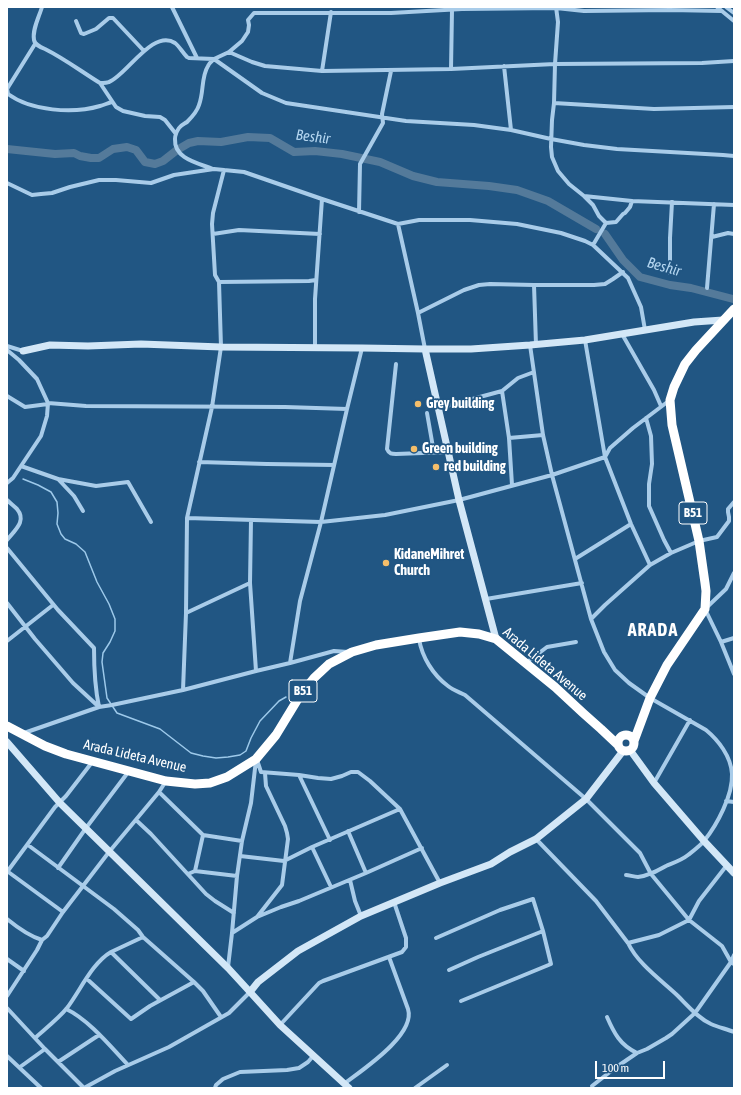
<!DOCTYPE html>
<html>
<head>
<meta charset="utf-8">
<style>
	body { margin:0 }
	#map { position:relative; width:741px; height:1095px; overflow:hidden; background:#215683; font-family:"Asap Condensed",sans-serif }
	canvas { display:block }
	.frame { position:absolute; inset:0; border:8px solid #fff; pointer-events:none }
	.scale { position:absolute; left:595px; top:1061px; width:70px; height:18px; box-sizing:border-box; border:2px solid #fff; border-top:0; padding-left:5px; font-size:12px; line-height:14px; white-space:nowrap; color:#fff; -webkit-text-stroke:3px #215683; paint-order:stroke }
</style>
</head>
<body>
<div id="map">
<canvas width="741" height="1095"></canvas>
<div class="frame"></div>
<div class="scale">100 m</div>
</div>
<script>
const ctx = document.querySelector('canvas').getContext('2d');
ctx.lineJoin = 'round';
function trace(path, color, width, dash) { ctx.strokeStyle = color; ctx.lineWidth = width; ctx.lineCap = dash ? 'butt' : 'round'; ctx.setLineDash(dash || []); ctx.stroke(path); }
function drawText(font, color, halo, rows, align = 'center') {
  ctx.font = font + ' "Asap Condensed",sans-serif'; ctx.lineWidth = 3.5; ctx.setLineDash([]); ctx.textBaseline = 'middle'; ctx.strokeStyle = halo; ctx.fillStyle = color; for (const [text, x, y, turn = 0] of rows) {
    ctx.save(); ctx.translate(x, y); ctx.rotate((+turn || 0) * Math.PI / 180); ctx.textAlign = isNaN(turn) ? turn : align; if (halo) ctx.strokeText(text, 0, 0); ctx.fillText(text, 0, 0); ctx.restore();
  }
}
trace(new Path2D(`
	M23,479L38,485L51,492L57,502L58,513L57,524L61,534L65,539L76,544L85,552L97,582L109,604L115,619V631L110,642L103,653L102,662L107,698L117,713L160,729L191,753L203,756L216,758L228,757L240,755L246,751L251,738L260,721L279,701L286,697`), '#9dc9ea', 1.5);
trace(new Path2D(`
	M7,149L55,154L74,153L80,156L91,158H99L113,149L127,147L136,150L145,162L155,164L163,161L177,150L189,143L198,141L221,142L248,137L270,138L294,152L315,151L342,154L380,162L413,176L437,182L489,186L517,190L548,201L596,229
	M605,234L623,260L640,277L670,285L691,288L733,299`), '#547a9a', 8);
trace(new Path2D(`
	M42,7C39,17 32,30 34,40C35,45 40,47 45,49C65,59 82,72 100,83C103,83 107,83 109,82C126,76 153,28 175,43C179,46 183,53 187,57L189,58L214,59L229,52L242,41L248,32L249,25L248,20L254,13H391L462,9L556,8L584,11L670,10L722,11
	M172,7L197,58
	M556,7L558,22L555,64L554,103L552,120L551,147L552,157L558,171L569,184L584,196L593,205L599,216L606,223L616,222L623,214L625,213L630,207L632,201
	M717,7L734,21
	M726,7L734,13
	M76,21L81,33L84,34L96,29L109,18H113L144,51
	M35,44L7,89L8,94C31,111 73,114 100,106C104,105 108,103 112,102
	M229,52L252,62L265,66L322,71L451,69L555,64L702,63L734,61
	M214,59L262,93L286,103L406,121L474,125L511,130L551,139L584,145L617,149L723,155L734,156
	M504,66L511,130
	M451,69L452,10
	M322,71L331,12
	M100,83L116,107L123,111L145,116L160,117L165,120L176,134
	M554,103L654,109L734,107
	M213,169C198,163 174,159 175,139C175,135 177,131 179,128C181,125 184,124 187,122C192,117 197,112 199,105C204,92 201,77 208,66C209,63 212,61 214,59
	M7,183L32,195L41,194L52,193L70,187L99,180H116L151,183L174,175L214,169L244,172L322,199L398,224L419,220H470L517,224L561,233L585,241L593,245L628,278L641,307L645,330
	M584,196L632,201L734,205
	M359,212L360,164L383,123L382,114L391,71
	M398,224L418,313L425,349
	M213,234L239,230L320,234
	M712,237L728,233L734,234
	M593,245L606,223
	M670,273V238L672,202
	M219,282L309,281L316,280
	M534,285L536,345
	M707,288L714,204
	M418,313L464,290L479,285L490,284L534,285H594L605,284L613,279L623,272
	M622,334L654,390L661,406
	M585,340L605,457L631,524L650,565
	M530,345L543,435L552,475L591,619L604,652L615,670L629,683L650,698L706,730C718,740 731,756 732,774C733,795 717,825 704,841C700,846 693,851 688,855C682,860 673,863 666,866C657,871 648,876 638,877C634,877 629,875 626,875
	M7,346L23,351
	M315,347V299L322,199
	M7,350L19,360L37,379L48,403L47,416L41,436L13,478L7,483
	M396,364L387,449C389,454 392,454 396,454L449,452
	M502,391L509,438L512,485
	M7,396L25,407L48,404
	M48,403L86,406L285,407L347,409
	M439,408L502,391L518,378L534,372
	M427,413L434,453
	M646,418L651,436L652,464L649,484V506L664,540L671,553
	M509,438L543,435
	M199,462L267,464L334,465
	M21,466L58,479L74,496L83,511
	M58,479L96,486L128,482L151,522
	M7,500C10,503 14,506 17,509C27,521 15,530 7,540
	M187,518L321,522L385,515L459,500L552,475L605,457L610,448L633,428L670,400
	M251,520L250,583L256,671
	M7,548L58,610L94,648C94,668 95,688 99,707L73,683L35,639L7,603
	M575,559L631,524
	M734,573L726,589L705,609L721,642L734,674
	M486,599L582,583
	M186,613L250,583
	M591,619L605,605L650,565L671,553L699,541L717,537L729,521V517L728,512V509L734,502
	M419,639C422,657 433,675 448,686C453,690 459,692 465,695L586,799L640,853L651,874L689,920L722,946L731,962L734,964
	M7,641L53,605
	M721,642L734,638
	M290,663L300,601L321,522L347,409L362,348
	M526,663L547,647L576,642
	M183,690L186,613L187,518L212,407L221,347L219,282L215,275L212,224L213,213L224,170
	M24,733L99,707L112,705L183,690L256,671L290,663L334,651L348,652
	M257,760L261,772L299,775L318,778L331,779L342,776L351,772H358L370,781L400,809L440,883
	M299,775L330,840
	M654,783L690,720
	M159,792L203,835L242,841
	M726,801L734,802
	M136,820L151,834L206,894L215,901L234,913
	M348,831L366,873
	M536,839L596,901L628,943C638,964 661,980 678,996C688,1006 698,1018 711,1024C718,1027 726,1029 734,1032
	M28,845L114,909L138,930L143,937L194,982
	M312,847L331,887
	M240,856L284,861L312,847L400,809
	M58,868L86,828L129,771
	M7,871L63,912
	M195,871L203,835
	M7,872L55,807L66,796L93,761
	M188,874L195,871L237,876
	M350,880L355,901L361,916
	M257,917L282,885L288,839L287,833L285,826L266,786L265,773
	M7,919C18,928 29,936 42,940
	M232,933L257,917L281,907L299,901L366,873L422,848
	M143,937L111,952L160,1000
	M436,938L500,910L533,899L543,931L551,964L461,1001
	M628,943L659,935L689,920L699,901L727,865
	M7,959L24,971
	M228,967L232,933L237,876L242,841L251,803L256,760
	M449,970L478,957L543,931
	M87,979L131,1019L150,1006L194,982L203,991L221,1017
	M7,996L37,950L42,940L47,936L63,912L109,852L159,792L166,781
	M7,1008L45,1049L84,1088
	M66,1009C88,1019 111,1047 128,1065
	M607,1017C614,1033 620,1045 637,1053L647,1049L666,1038L672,1034L695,1013L731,962L734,955
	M280,1025L319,983L323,981L402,952L406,947V938L394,902
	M35,1038C45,1029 59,1018 67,1008C80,991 92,963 111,952
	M7,1056L41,1088
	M58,1062L99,1035
	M20,1067L45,1049
	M344,1084C362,1070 416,1035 408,1009L389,957
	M592,1086L615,1068L637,1053
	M84,1088L115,1071L169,1047L229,1013L250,992
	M215,1088L216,1085L223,1079L240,1072L287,1070L299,1068L308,1062L314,1055
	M415,1088L447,1065`), '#a9cce9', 4);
trace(new Path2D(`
	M425,349L459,500L496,639
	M23,351L50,345L88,346L141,344L221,347L362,348L425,349H471L530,345L585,340L694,322L723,320
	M7,742L60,803L228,968L250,992L280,1025L349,1088
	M630,750L654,783L704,841L734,873
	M250,992L258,982L298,951L361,916L440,883L491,864L510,852L536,839L586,799L623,751`), '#d3e7f7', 7);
trace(new Path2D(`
	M7,726L45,746L66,754L166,781L195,784L210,783L227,777L256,759L276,735L301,694L314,678L329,664L352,652L376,645L419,638L460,632L479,634L496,639L555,687L583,713L601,729L618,745
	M618 743a8 8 0 1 1 16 0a8 8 0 1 1-16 0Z
	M634,741L650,698L667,665L705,609L706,591L705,583L699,541L672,425L670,400L674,387L685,364L696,350L734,309`), '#fff', 9);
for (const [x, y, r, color] of [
	[418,404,4,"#f5be6a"],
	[414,449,4,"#f5be6a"],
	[436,467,4,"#f5be6a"],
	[386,563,4,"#f5be6a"]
]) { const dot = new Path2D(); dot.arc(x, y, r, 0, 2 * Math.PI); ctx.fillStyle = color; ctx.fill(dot); trace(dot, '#215683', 1.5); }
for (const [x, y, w] of [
	[693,513,28],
	[303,691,28]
]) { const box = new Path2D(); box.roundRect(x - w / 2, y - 11, w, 22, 3); ctx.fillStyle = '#215683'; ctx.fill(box); trace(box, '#fff', 1); }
drawText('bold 13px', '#fff', null, [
	["B51",693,513],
	["B51",303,691]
]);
drawText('bold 14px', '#fff', '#215683', [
	["Grey building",426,404],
	["Green building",422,449],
	["red building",444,467],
	["KidaneMihret",394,555],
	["Church",394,571]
], 'left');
drawText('14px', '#fff', '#215683', [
	["Arada Lideta Avenue",545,664,40],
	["Arada Lideta Avenue",135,756,13]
]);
drawText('italic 15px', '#b4d6f0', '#215683', [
	["Beshir",313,137,7],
	["Beshir",664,267,16]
]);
ctx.letterSpacing = '1px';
drawText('bold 18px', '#fff', '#215683', [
	["ARADA",653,630]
]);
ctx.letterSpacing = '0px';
</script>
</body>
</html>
